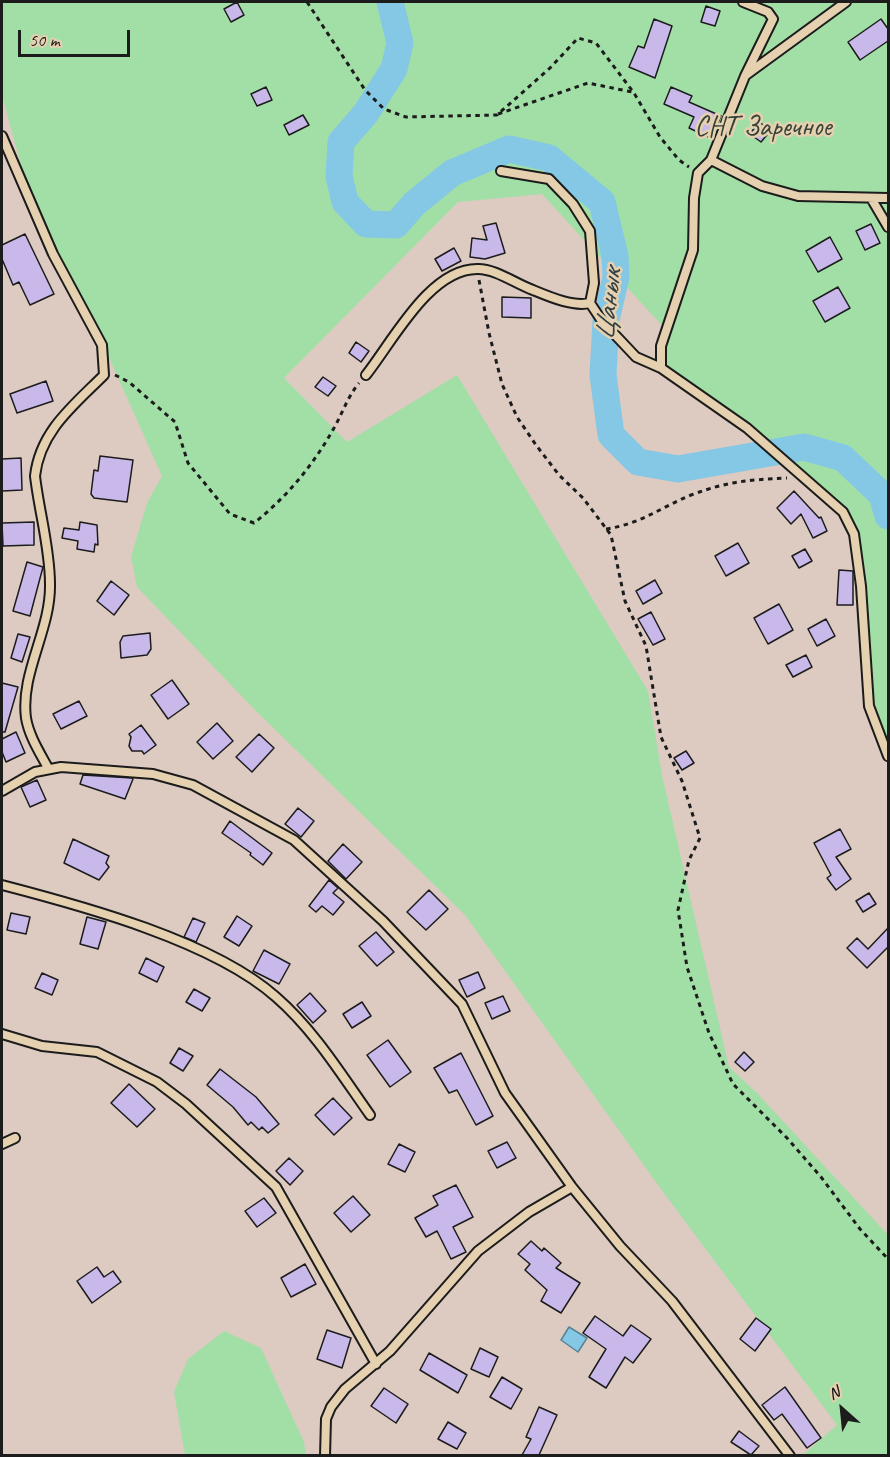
<!DOCTYPE html>
<html>
<head>
<meta charset="utf-8">
<style>
	body { margin:0 }
	#map { position:relative; width:890px; height:1457px; overflow:hidden; background:#ddcac1; font-family:Caveat,sans-serif }
	canvas { display:block }
	.frame { position:absolute; inset:0; border:3px solid #1c1c1c; pointer-events:none }
	.north { position:absolute; left:812px; top:1379px; width:60px; height:60px; -webkit-text-stroke:4px #e5d1af; paint-order:stroke; rotate:333deg; font-size:16px; font-weight:700; line-height:24px; text-align:center; color:#1c1c1c }
	.north::after { content:''; display:block; margin:auto; width:21px; height:27px; background:#1c1c1c; clip-path:polygon(50% 0,100% 100%,50% 72%,0 100%) }
	.scale { position:absolute; left:18px; top:30px; width:112px; height:27px; box-sizing:border-box; border:3px solid #1c1c1c; border-top:0; padding-left:8px; font-size:18px; line-height:21px; white-space:nowrap; color:#1c1c1c; -webkit-text-stroke:4px #e5d1af; paint-order:stroke }
</style>
</head>
<body>
<div id="map">
<canvas width="890" height="1457"></canvas>
<div class="frame"></div>
<div class="north">N</div>
<div class="scale">50 m</div>
</div>
<script>
const ctx = document.querySelector('canvas').getContext('2d');
ctx.lineJoin = 'round';
function fillPath(path, color) { ctx.fillStyle = color; ctx.fill(path, 'evenodd'); }
function trace(path, color, width, dash) { ctx.strokeStyle = color; ctx.lineWidth = width; ctx.lineCap = dash ? 'butt' : 'round'; ctx.setLineDash(dash || []); ctx.stroke(path); }
function drawText(font, color, halo, rows, align = 'center') {
  ctx.font = font + ' Caveat,sans-serif'; ctx.lineWidth = 5; ctx.setLineDash([]); ctx.textBaseline = 'middle'; ctx.strokeStyle = halo; ctx.fillStyle = color; for (const [text, x, y, turn = 0] of rows) {
    ctx.save(); ctx.translate(x, y); ctx.rotate((+turn || 0) * Math.PI / 180); ctx.textAlign = isNaN(turn) ? turn : align; if (halo) ctx.strokeText(text, 0, 0); ctx.fillText(text, 0, 0); ctx.restore();
  }
}
fillPath(new Path2D(`
	M2,2H888V756L869,706L854,534L843,512L778,455L661,368L666,330L542,194L458,202L284,378L347,442L457,375L648,691L662,775L729,1067L757,1093L888,1235V1455H803L837,1425L663,1192L465,915L253,708L137,587L131,557L147,503L162,476L89,313L29,195L2,95Z
	M224,1331L261,1348L304,1442L306,1455H185L174,1392L188,1359Z`), '#a2dfa7');
const water = new Path2D(`
	M569,1327L587,1338L578,1352L561,1340Z`);
fillPath(water, '#84c8e5');
trace(water, '#5a8395', 1.5);
trace(new Path2D(`
	M390,2L400,43L394,69L366,113L341,142L339,176L345,202L366,224L396,225L414,204L452,173L509,149L549,158L602,202L615,256L616,277L606,320L603,375L611,435L638,462L678,469L804,447L843,458L882,495L888,516`), '#84c8e5', 27);
const building = new Path2D(`
	M237,2L244,15L231,22L224,9Z
	M706,6L720,11L715,26L701,22Z
	M654,19L672,26L655,78L629,67L638,46L644,48Z
	M881,19L888,29V41L860,60L848,42Z
	M266,87L272,100L257,106L251,94Z
	M671,87L692,96L689,102L721,116L711,138L689,128L694,117L664,104Z
	M303,115L309,125L289,135L284,125Z
	M759,122L771,130L761,142L750,134Z
	M496,223L505,253L485,259L470,257L472,238L487,240L483,226Z
	M871,224L880,243L865,250L856,231Z
	M25,234L54,294L30,305L19,282L13,285L2,259V245Z
	M830,237L842,259L818,272L806,251Z
	M454,248L461,261L442,271L435,259Z
	M838,287L850,308L825,322L813,301Z
	M502,297L531,298V318L502,317Z
	M356,342L369,351L361,362L349,353Z
	M323,377L336,386L328,396L315,387Z
	M46,381L53,401L17,413L10,394Z
	M100,456L133,460L127,502L94,498L91,494L94,470L98,471Z
	M21,458L22,490L2,491V459Z
	M794,491L819,518L821,517L827,531L813,538L801,514L791,524L777,508Z
	M34,522V545L3,546L2,523Z
	M80,522L97,525L98,545L95,544L94,552L77,549L78,541L62,538L64,528L79,530Z
	M738,543L749,563L726,576L715,556Z
	M805,549L812,561L799,568L792,556Z
	M27,562L43,567L30,616L13,611Z
	M839,570L853,571V605H837Z
	M655,580L662,593L643,604L636,591Z
	M111,581L129,595L114,615L97,601Z
	M779,604L793,630L768,644L754,618Z
	M651,612L665,639L653,645L638,619Z
	M826,619L835,636L817,646L808,629Z
	M150,633L151,649L147,655L121,658L120,642L123,636Z
	M18,634L30,637L22,662L11,658Z
	M806,655L812,667L793,677L786,665Z
	M172,680L189,704L168,719L151,695Z
	M2,683L18,687L5,732H2Z
	M79,701L87,716L61,729L53,714Z
	M217,723L233,741L213,759L197,742Z
	M141,725L156,745L144,754L142,751H132L129,746L131,737L129,734Z
	M16,732L25,753L6,762L2,752V739Z
	M259,734L274,748L252,772L236,757Z
	M686,751L694,763L682,770L674,758Z
	M83,775L132,778L133,779L125,799L80,784Z
	M37,780L46,800L30,807L21,787Z
	M298,808L314,821L301,837L285,824Z
	M230,821L272,853L263,865L250,855L251,853L222,833Z
	M840,829L851,849L836,857L851,879L836,890L827,878L831,875L814,843Z
	M73,839L109,856L106,863L109,867L99,880L64,863Z
	M343,844L362,862L346,879L328,861Z
	M329,880L338,888L333,893L344,902L333,915L322,906L316,912L309,906Z
	M429,890L448,909L426,930L407,912Z
	M869,893L876,904L863,912L856,901Z
	M11,913L30,917L26,934L7,930Z
	M237,916L252,926L239,946L224,937Z
	M87,917L106,922L98,949L80,944Z
	M193,918L205,923L196,942L184,937Z
	M888,928V947L867,968L847,948L857,938L868,949Z
	M376,932L394,952L377,966L359,946Z
	M264,950L290,964L279,984L253,971Z
	M146,958L164,967L157,982L139,973Z
	M478,972L485,988L467,997L459,980Z
	M42,973L58,980L52,995L35,988Z
	M194,989L210,998L202,1011L186,1002Z
	M310,993L326,1011L313,1023L297,1005Z
	M503,996L510,1011L492,1019L485,1003Z
	M362,1002L371,1016L352,1028L343,1014Z
	M388,1040L411,1072L390,1087L367,1055Z
	M179,1048L193,1056L183,1071L170,1063Z
	M744,1052L754,1062L745,1071L735,1062Z
	M461,1053L493,1116L476,1125L457,1090L449,1093L434,1068Z
	M220,1069L256,1097L279,1124L268,1133L262,1127L259,1130L251,1122L248,1125L233,1107L207,1085Z
	M129,1084L155,1109L137,1127L111,1103Z
	M333,1098L352,1118L334,1135L315,1115Z
	M507,1142L516,1158L497,1168L488,1151Z
	M399,1144L415,1152L405,1172L388,1164Z
	M289,1158L303,1171L290,1185L276,1171Z
	M456,1185L473,1217L453,1227L466,1252L451,1259L437,1231L426,1237L415,1218L438,1205L433,1196Z
	M353,1196L370,1215L351,1232L334,1213Z
	M264,1198L276,1213L257,1227L245,1211Z
	M531,1241L542,1251L544,1248L561,1263L556,1268L580,1283L561,1313L541,1301L547,1290L525,1270L530,1264L518,1254Z
	M305,1264L316,1284L291,1297L281,1278Z
	M97,1267L104,1277L113,1271L121,1282L92,1303L77,1281Z
	M595,1316L623,1336L631,1325L651,1339L633,1363L625,1357L606,1388L589,1377L606,1349L583,1333Z
	M756,1318L771,1329L755,1351L740,1339Z
	M327,1330L351,1338L342,1368L317,1359Z
	M480,1348L498,1357L489,1377L471,1369Z
	M429,1353L467,1375L458,1393L420,1370Z
	M502,1377L522,1389L511,1409L490,1397Z
	M785,1387L821,1438L807,1448L782,1414L774,1420L762,1405Z
	M384,1388L408,1404L396,1423L371,1406Z
	M539,1407L557,1415L539,1455H522L531,1439L526,1437Z
	M448,1422L466,1433L457,1449L438,1439Z
	M739,1431L759,1446L751,1455L731,1442Z`);
fillPath(building, '#c9b9ea');
trace(building, '#1c1c1c', 1.5);
const lane = new Path2D(`
	M743,2L768,12L773,19L745,76L711,160L698,173L694,198L693,250L661,346V368L747,428L843,512L854,534L861,586L869,706L888,756
	M746,75L846,2
	M2,136L53,254L102,345L104,375C74,405 40,431 35,476C39,511 50,548 50,584C51,630 20,673 26,718C29,736 40,753 48,768
	M711,160L762,186L798,196L888,198
	M871,198L888,227
	M590,303L602,321L636,357L661,368
	M366,375C393,341 430,268 478,269C496,269 516,284 533,290C550,297 573,307 590,303L594,283L590,231L573,204L549,179L501,171
	M2,791L35,772L61,767L153,774L193,785L294,840L383,921L462,1004L505,1093L572,1187L620,1246L672,1301L790,1456
	M2,885C83,906 213,941 276,997C314,1030 341,1074 370,1115
	M2,1034L42,1046L97,1052L157,1082L186,1104L276,1187L376,1364
	M2,1144L15,1138
	M325,1456L326,1419L331,1407L345,1389L390,1351L478,1251L529,1212L572,1187`);
trace(lane, '#1c1c1c', 12);
trace(new Path2D(`
	M307,2L365,90L384,109L406,117L497,115L550,68L578,38L596,43L634,93L660,137L679,160L689,167
	M498,114L588,83L632,92
	M479,280L489,333L502,384L517,417L536,445L559,475L583,498L611,535L625,601L646,646L661,737L682,781L700,838L689,860L678,910L687,967L709,1033L733,1084L787,1138L821,1177L860,1229L888,1259
	M115,375L129,382L175,422L188,463L230,514L254,523C287,497 314,464 334,428C343,412 347,398 359,383
	M606,529C640,524 660,508 691,495C729,481 748,480 787,478`), '#1c1c1c', 3, [4.5, 4.5]);
trace(lane, '#e5d1af', 8);
drawText('28px', '#374338', '#e5d1af', [
	["СНТ Заречное",763,128]
]);
drawText('italic 30px', '#313e44', '#e5d1af', [
	["Цанык",609,305,-84]
]);
</script>
</body>
</html>
